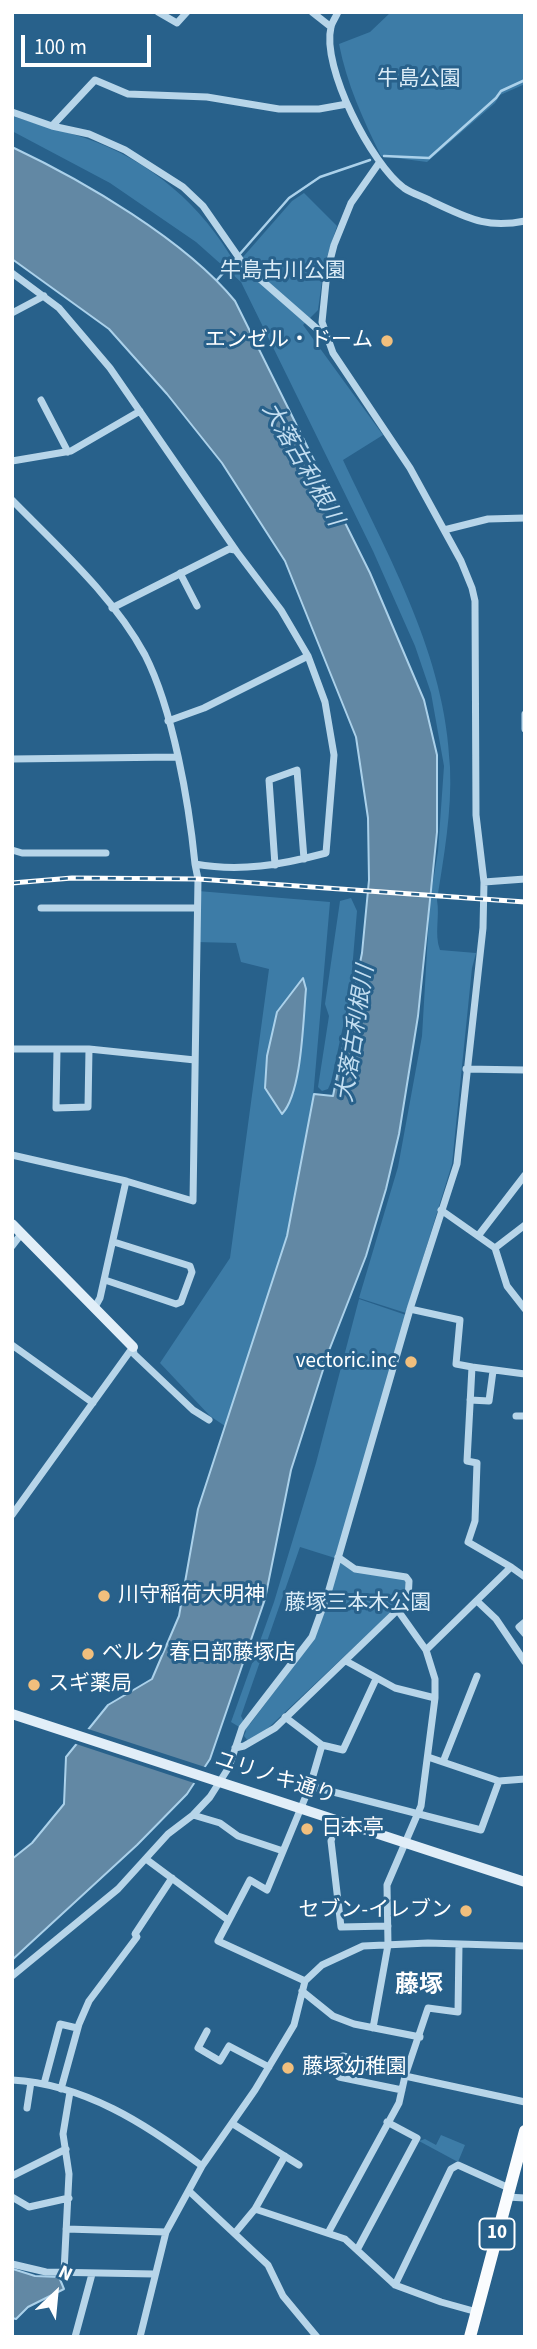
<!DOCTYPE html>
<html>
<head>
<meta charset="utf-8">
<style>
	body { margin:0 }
	#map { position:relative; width:537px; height:2349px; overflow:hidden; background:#28618b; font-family:"Source Sans 3",sans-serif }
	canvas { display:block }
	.frame { position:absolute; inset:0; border:14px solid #fff; pointer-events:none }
	.north { position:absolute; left:21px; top:2258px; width:70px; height:70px; -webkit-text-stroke:5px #28618b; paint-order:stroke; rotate:26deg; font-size:19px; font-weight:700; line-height:28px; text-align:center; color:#fff }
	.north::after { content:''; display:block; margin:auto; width:24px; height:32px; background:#fff; clip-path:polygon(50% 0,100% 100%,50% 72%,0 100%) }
	.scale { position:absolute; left:21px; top:35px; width:130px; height:32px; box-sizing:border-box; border:4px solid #fff; border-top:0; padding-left:9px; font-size:21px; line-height:24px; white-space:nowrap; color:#fff; -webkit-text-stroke:5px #28618b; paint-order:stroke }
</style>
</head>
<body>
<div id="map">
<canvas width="537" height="2349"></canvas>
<div class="frame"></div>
<div class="north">N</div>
<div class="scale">100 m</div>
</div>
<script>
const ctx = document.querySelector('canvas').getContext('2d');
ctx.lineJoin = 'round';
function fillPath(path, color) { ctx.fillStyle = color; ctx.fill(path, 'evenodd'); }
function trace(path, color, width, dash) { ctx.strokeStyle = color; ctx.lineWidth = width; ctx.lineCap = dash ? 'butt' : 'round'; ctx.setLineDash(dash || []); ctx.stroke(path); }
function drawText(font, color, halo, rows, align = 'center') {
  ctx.font = font + ' "Source Sans 3","Noto Sans JP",sans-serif'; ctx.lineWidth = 6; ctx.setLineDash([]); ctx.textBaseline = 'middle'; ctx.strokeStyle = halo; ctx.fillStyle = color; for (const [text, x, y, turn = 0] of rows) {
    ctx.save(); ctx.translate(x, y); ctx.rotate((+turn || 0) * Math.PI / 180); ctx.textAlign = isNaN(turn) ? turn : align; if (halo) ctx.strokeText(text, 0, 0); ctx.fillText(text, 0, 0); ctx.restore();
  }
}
fillPath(new Path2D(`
	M391,12H525V84L500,95L495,103L427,162L381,156C363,119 347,85 339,44L370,32Z
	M12,116C36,124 61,130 85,138C151,161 202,205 236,265L292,201L304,193L337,226L324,266L318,310L303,325L383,435L343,460C389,558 446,656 450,767C452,811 444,856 437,900C440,917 434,934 440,950L476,953L472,968L452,1164L406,1313L359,1298L398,1167L422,1036L430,900L438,851L444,766L431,693L415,646L373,551L241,282L196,242L110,183L12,131Z
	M198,891L330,902L313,1098L287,1236L225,1426L210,1416L160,1363L230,1258L269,969L241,962L236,943L196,942Z
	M351,898L357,911L350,994L331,1082L328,1089L322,1091L318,1087L329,1016L325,1004L340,901Z
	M359,1299L406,1315L335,1558L300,1547L241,1716L244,1722L250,1724L314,1639L340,1561L405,1580L406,1598L265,1731L249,1742L244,1736L246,1731L231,1722L274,1602L316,1463Z
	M441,2135L465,2145L458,2162L419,2141L425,2139L436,2145Z`), '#3d7ca7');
const water = new Path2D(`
	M12,147C84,181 185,240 235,301L370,573L424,700L437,755V832L418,1016L399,1134L386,1189L366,1256L330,1348L291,1470L265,1599L210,1759L187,1794L137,1845L12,1960V1859L32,1843L64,1804L66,1757L108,1705L152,1679L179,1616L198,1509L287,1236L314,1094L333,1096L362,953L369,880L368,818L356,737L285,561L222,463L167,394L109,329L12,259Z
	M303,978L306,989C303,1021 302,1093 282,1114L265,1088L267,1056L277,1012Z
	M13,2269L35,2276L59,2277L64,2289L28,2307L16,2319L12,2318Z`);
fillPath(water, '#6288a4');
trace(water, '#abd1ea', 2);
fillPath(new Path2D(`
	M85,1728L208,1768L197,1784L73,1743Z`), '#28618b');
trace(new Path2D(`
	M384,156L429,158L496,98L501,91L525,80
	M217,280L289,198L320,177L370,160`), '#abd1ea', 2.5);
trace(new Path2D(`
	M158,12L177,23L187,12
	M312,12L331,27
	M338,12C336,17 332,22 331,27C321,67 372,165 404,188C413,194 424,197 433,202C468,218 486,229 525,221
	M12,112L52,126L89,134L125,150L183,187L203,206L244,265L324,335
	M52,126L95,80L128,94L207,97L279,109H319L347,104
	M12,273L59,308L110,368L237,552L281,610L308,656L325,702L334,755L326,853C281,865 240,872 195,864C189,803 173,710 145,655C113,596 59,548 12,500
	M12,313L44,296
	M41,400L68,452
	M12,461L71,451L140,411
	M444,530L488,519L525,518
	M180,573L197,606
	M112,608L229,549L235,550
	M525,714V729
	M168,721L204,708L308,656
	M12,759L176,757
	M12,850L22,853H106
	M275,865L269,780L297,770L304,859
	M484,882L525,879
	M41,908H196
	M12,1049H89L195,1060
	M57,1049L56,1108L88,1107L89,1049
	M466,1069L525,1070
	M12,1155L126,1181L193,1201L198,879L195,864
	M441,1210L495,1248L507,1286L525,1309
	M478,1236L525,1175
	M12,1246L22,1233
	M495,1248L525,1225
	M105,1280L176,1304L181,1302L192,1272L190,1266L114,1242
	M95,1307L100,1298L126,1181
	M410,1309L460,1320L456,1364L472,1367
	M12,1345L93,1403
	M470,1400L489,1401L493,1371
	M516,1416H525
	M12,1515L133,1347L134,1354L193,1410L209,1420
	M511,1567L525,1577
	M477,1601L496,1619L525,1662
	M525,1622L519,1627L525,1634
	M426,1650L511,1567L468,1542L475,1521L477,1463L467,1461L472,1367L525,1374
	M346,1661L395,1688L435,1698
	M285,1717L322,1745L343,1750L376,1679
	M235,1748L244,1746L275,1728L408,1600L409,1581L406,1577L355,1569L338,1557
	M428,1757L499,1781L525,1779
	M443,1762L477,1676
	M310,1786L481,1830L499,1781
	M193,1815L220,1823L238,1836L283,1851
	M337,1821L331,1841L341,1927L388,1926
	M146,1859L228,1920
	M12,1976L118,1889L168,1834L193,1815L210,1797L229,1767L242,1728L312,1637L328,1593L411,1306L457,1164L483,928L484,882L476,815L475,601L472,588L461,561L410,468L333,353L322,322L327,272L334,245L351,203L379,163
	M305,1981L218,1941L250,1880L267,1890L310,1786L322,1745
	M302,1991L333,2016L354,2024L420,2037
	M373,2028L388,1945L387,1885L421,1806L435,1698V1679L426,1650L399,1612
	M207,2031L198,2048L220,2061L229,2046L269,2067
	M405,2076L525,2102
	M12,2080C84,2084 146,2124 202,2166
	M44,2084L60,2024L77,2028
	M61,2089L79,2024L89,2001L137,1937L135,1934L172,1878
	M402,2090L339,2077L343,2056L407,2070
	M27,2108L31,2082
	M233,2124L299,2165
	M12,2176L66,2149
	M189,2191L268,2265L283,2296L317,2337
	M12,2197L29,2207L69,2198
	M507,2197L525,2198
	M255,2209L345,2239L395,2285L441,2302L477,2312
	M66,2229L166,2232
	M235,2233L255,2209L285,2156
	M328,2233L399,2103L405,2076L428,2008L458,2012L459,1945
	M357,2250L417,2138L387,2122
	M12,2264L46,2272L154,2274
	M64,2272L69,2174L63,2134L70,2092
	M395,2285L451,2169L458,2165L509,2188
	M75,2337L92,2274
	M140,2337L166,2232L202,2166L255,2090L294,2025L305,1981L322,1965L363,1946L428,1943L525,1946`), '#b7d5e9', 7);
trace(new Path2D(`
	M12,1224L133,1347
	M12,1714L525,1882`), '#e1eef8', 10);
trace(new Path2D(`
	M470,2337L525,2131`), '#fafcfe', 12);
const rail = new Path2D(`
	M12,883L72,878L198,879L525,902`);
trace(rail, '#fff', 5);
trace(rail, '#28618b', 2.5, [8]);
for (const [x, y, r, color] of [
	[387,341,7,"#f1bf7d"],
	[411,1362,7,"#f1bf7d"],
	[104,1596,7,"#f1bf7d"],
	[88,1654,7,"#f1bf7d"],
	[34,1685,7,"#f1bf7d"],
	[307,1829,7,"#f1bf7d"],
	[466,1911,7,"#f1bf7d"],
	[288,2068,7,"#f1bf7d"]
]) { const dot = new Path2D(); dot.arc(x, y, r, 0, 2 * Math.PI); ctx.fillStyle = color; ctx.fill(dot); trace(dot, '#28618b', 2.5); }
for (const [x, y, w] of [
	[497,2234,35]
]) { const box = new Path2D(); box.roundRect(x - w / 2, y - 15.5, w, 31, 5); ctx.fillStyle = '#28618b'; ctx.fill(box); trace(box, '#fff', 2); }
drawText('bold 19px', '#fff', null, [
	["10",497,2234]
]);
drawText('21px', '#dbecf7', '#28618b', [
	["牛島公園",419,80],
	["牛島古川公園",283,272],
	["藤塚三本木公園",358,1604]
]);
drawText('21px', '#fff', '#28618b', [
	["エンゼル・ドーム",373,341,"right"],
	["vectoric.inc",397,1362,"right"],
	["川守稲荷大明神",118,1596],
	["ベルク 春日部藤塚店",102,1654],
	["スギ薬局",48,1685],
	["日本亭",321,1829],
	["セブン-イレブン",452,1911,"right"],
	["藤塚幼稚園",302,2068]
], 'left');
drawText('21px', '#fff', '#28618b', [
	["ユリノキ通り",275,1779,18]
]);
drawText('italic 23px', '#c3def1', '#28618b', [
	["大落古利根川",301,465,60],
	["大落古利根川",357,1034,-81]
]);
drawText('bold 24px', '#fff', '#28618b', [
	["藤塚",419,1987]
]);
</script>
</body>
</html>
